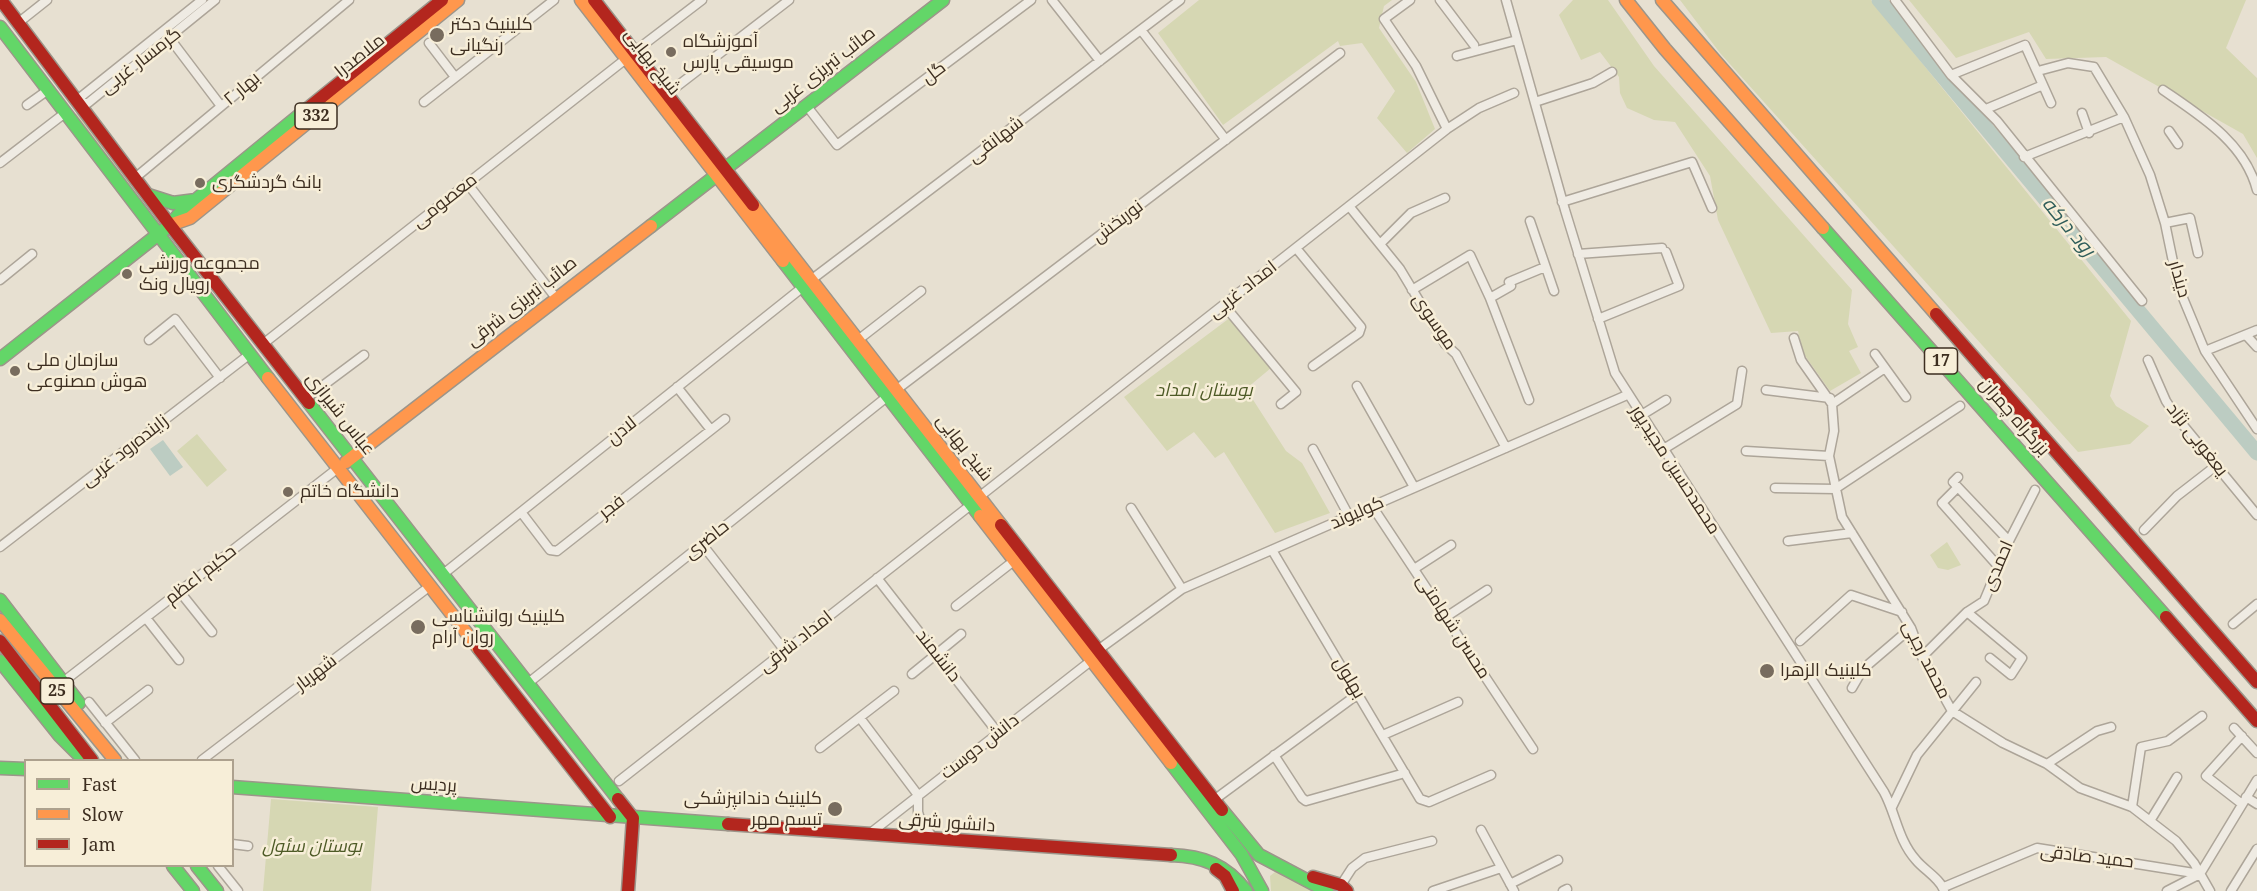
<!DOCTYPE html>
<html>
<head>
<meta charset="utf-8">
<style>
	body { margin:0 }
	#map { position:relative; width:2257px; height:891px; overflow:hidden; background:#e7e0d1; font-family:"Noto Serif",serif }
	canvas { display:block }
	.legend { position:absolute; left:24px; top:759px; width:210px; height:108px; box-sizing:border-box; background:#f7eed8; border:2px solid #ada18e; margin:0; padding:8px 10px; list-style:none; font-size:18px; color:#3d2e20 }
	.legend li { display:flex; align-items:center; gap:12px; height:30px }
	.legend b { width:30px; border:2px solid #ada18e }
</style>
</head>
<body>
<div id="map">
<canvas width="2257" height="891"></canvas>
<ul class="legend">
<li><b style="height:8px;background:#63d668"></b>Fast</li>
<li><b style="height:8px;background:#ff974d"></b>Slow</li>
<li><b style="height:8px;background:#b3261e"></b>Jam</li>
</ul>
</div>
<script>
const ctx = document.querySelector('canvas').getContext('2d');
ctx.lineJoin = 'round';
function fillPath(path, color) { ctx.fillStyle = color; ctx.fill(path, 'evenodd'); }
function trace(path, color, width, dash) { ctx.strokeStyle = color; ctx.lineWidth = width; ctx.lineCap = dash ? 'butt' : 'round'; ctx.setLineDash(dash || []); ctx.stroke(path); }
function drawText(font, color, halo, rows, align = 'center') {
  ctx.font = font + ' "Noto Serif",Cairo,serif'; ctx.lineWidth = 5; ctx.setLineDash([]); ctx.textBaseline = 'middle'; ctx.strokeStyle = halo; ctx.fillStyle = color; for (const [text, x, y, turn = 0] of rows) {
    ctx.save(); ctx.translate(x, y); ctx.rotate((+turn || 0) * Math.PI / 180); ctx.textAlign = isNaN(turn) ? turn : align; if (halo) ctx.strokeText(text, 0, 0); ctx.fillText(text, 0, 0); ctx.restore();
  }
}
fillPath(new Path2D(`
	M1199,0H1392L1384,6L1379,28L1416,82L1435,129L1407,153L1377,118L1395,91L1362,43L1340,46L1338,41L1223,125L1158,33Z
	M1573,0H1608L1654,66L1852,290L1848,324L1858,347L1849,351L1861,373L1830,391L1803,353L1798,331L1771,333L1718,220L1710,176L1675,122L1654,120L1627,108L1620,93L1619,77L1600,52L1581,60L1559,15Z
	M1680,0H1871L2131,321L2110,396L2116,406L2149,426L2130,444L2078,452L1720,53Z
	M1909,0H2246L2226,48L2257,78V158L2243,134L2106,57L2046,59L2029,32L1956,58Z
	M78,113L152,211L147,215L74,119V114Z
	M1231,317L1271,368L1247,388L1248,392L1286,451L1302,463L1330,513L1275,533L1224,452L1215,458L1194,432L1167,451L1124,397Z
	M197,434L227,470L207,487L177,451Z
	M1947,542L1961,565L1948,570L1938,568L1930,555Z
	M271,799L378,807L371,891H263Z
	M1275,872H1280L1316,891H1271L1270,876Z`), '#d6d7b3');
fillPath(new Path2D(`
	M163,440L183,467L170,476L150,449Z`), '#bcccc2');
trace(new Path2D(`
	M1879,0L2257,453`), '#bcccc2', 15);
const street = new Path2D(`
	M202,0L82,96L78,103H88L215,0
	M1052,0L1100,61
	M1410,0L1384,19L1416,66L1447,129
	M1440,0L1474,45
	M1506,0L1565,210L1615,373L1884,792C1896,814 1898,840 1916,860C1924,870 1941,879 1944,891
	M1895,0L1951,75L1997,121L2142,301
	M18,23L47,0
	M1141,30L1226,140
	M168,36L221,106
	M429,43L455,77
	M634,52L702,0
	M1457,56L1517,40
	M2038,71L2068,63L2094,67L2124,117L2150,175L2165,223L2178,286L2205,351L2257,429
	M1951,75L2025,45L2051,103
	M2163,90C2201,116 2245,143 2257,190
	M667,94L789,0
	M424,102L554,0
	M1535,102L1593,83L1612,72
	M27,105L48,90
	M806,105L837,145L1031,0
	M1986,109L2043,85
	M2082,113L2089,133
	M2169,131L2178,144
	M2024,157L2124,117
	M0,163L65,113
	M135,178L349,0
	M467,183L556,298
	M1562,202L1692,162L1712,208
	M1349,206L1400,269L1445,344L1456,354L1506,448
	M1530,221L1554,291
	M2165,223L2190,218L2198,253
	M1380,244L1411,213L1445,198
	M1296,248L1361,327L1359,333L1313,366
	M1578,254L1662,248
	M0,280L32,254
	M811,280L1180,0
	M1412,290L1470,255L1490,298L1529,400
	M1490,298L1511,286L1509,282L1545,267
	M1224,305L1296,392L1281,404
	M1598,319L1679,286L1666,252
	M2246,335L2257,347
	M1794,338L1801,360L1832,404L1834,431L1829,456L1842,517L1911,628L1922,657L1952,711L2003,743L2047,764L2080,788L2132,807L2176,841L2194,863L2210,891
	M149,340L175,319L220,378
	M858,340L921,291
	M263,344L627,58
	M2205,351L2257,330
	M1875,354L1906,397
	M2148,360L2166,401L2178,419L2257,515
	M1357,386L1414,487
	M677,387L711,430
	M896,390L1340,53
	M1766,390L1830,398
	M305,399L364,355
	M1832,404L1885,368
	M1640,416L1666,400
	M1313,449L1349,516
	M1662,450L1737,404L1742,371
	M1746,451L1829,456
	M1958,477L1953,482L2009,541
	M1775,488L1835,489
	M1957,488L1942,503L1998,566
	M1835,489L1960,406
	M979,497L1447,129L1479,108L1514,93
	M1372,506L1533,749
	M1131,508L1182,589
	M521,512L550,550L557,551L725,419
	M2144,530L2177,496L2217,465
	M1788,541L1852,533
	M702,544L785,651
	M0,547L250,354
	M1272,550L1420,799L1429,802L1491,775
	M1414,569L1451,545
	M442,575L803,287
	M877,578L998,733
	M180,592L212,632
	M956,606L1015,560
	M1967,612L2022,658L2011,675L1990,658
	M1446,617L1487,590
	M146,618L179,660
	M2233,624L2257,604
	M1800,641L1851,595L1902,612
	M1098,650L1182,589L1627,395
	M1922,657L1967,612L1984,601L2009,541L2035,490
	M912,674L961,634
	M63,682L338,468
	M527,684L888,396
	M1852,688L1863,669L1911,628
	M89,702L135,760
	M860,718L918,795V812L921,822L935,840
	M105,723L148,690
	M2234,728L2257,753
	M1383,735L1458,702
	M2242,736L2206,776L2242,804
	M820,748L894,691
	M1274,755L1302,798L1306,801L1405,773
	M202,760L430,586
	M2047,764L2097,731L2111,727
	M619,781L972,504
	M2246,797L2257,804
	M1214,800L1358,694
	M1892,807L1917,755L1976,682
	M2132,807L2141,747L2168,741L2202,716
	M2150,821L2177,777
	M1481,830L1514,891
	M868,835L1092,660
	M232,844L248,846
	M218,866L238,891
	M2200,874L2257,780
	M1510,884L1558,860
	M1341,885L1352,868L1365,858L1432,841
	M1944,887L2037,848L2200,874
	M1433,891L1501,868
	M1563,891L1567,889
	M2167,891L2200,874
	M2231,891L2257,849`);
const fast = new Path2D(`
	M0,27L268,378
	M148,195L173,203L196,200
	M651,226L943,0
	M1823,228L2166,617
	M783,261L980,516
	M0,359L170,225L181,212L307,109
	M309,403L618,799
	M0,600L79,703
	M0,661L60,736L81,757
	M1171,763L1242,855L1262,891
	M0,768L26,769
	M232,787L728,824
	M1222,810L1259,855L1327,891
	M1171,855C1203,856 1226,865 1246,891
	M173,866L193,891
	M197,866L217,891`);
const slow = new Path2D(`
	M581,0L783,261
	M1626,0L1665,49L1823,228
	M1662,0L1936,314
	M753,205L1001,525
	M170,225L190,218L458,0
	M268,378L479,649
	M346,462L651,226
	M980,516L1171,763
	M0,620L115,760`);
const jam = new Path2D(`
	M1,0L170,225L309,403
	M594,0L753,205
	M307,109L442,0
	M1936,314L2257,682
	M1001,525L1222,810
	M2166,617L2257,721
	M0,641L92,760
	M479,649L610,817
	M618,799L633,818L628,891
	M728,824L1171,855
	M1216,869L1225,876L1233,891
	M1313,877L1341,885L1347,891`);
trace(street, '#ada599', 11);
trace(fast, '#9c958a', 15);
trace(slow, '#9c958a', 15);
trace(jam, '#9c958a', 15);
trace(street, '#efebe3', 8);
trace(fast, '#63d668', 12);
trace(slow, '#ff974d', 12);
trace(jam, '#b3261e', 12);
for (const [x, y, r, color] of [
	[437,35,8,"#786c5e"],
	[671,52,6,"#786c5e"],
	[200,183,6,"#786c5e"],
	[127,274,6,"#786c5e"],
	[15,371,6,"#786c5e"],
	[288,492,6,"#786c5e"],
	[418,627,8,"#786c5e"],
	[1767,671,8,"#786c5e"],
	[835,809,8,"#786c5e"]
]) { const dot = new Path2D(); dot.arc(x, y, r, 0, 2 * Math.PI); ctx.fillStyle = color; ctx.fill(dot); trace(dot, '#f7eed8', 2); }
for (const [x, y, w] of [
	[316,116,42],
	[1941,361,33],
	[57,691,33]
]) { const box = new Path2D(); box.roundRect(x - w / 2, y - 13, w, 26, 4.5); ctx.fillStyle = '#f7eed8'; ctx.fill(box); trace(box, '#3d2e20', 1.5); }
drawText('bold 16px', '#3d2e20', null, [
	["332",316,116],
	["17",1941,361],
	["25",57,691]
]);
drawText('18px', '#3d2e20', '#f7eed8', [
	["کلینیک دکتر",450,25],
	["رنگیانی",450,46],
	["آموزشگاه",683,42],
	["موسیقی پارس",683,63],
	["بانک گردشگری",212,183],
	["مجموعه ورزشی",139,264],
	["رویال ونک",139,285],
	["سازمان ملی",27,361],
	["هوش مصنوعی",27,382],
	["دانشگاه خاتم",300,492],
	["کلینیک روانشناسی",432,617],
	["روان آرام",432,638],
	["کلینیک الزهرا",1780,671],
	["کلینیک دندانپزشکی",822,799,"right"],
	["تبسم مهر",822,820,"right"]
], 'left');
drawText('18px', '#3d2e20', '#f7eed8', [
	["ملاصدرا",360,56,-39],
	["گرمسار غربی",141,61,-38],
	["شیخ بهایی",652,62,52],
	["صائب تبریزی غربی",823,70,-38],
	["گل",934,73,-37],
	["بهار ۲",242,89,-40],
	["شهانقی",996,140,-37],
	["معصومی",445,201,-38],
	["نوربخش",1118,222,-37],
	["دیندار",2179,279,74],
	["امداد غربی",1243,290,-38],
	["صائب تبریزی شرقی",522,302,-38],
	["موسوی",1434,322,56],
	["عباس شیرازی",340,414,52],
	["بزرگراه چمران",2014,417,49],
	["لادن",622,431,-39],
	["یعغوبی نژاد",2197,440,52],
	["شیخ بهایی",964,448,52],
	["زاینده‌رود غربی",125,451,-38],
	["محمدحسین مجیدپور",1675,470,57],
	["فجر",612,507,-38],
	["کولیوند",1357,513,-24],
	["حاضری",707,540,-38],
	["احمدی",1998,566,-67],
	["حکیم اعظم",201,575,-38],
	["محسن شهامتی",1453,627,57],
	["امداد شرقی",796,642,-38],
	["دانشمند",938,656,52],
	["محمد رجبی",1926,660,63],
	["شهریار",316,673,-37],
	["بهلول",1349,678,59],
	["دانش دوست",980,747,-38],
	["پردیس",434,785,4],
	["دانشور شرقی",947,823,4],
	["حمید صادقی",2087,857,7]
]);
drawText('italic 18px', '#4d5a26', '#f7eed8', [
	["بوستان امداد",1204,391],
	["بوستان سئول",312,847]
]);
drawText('italic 20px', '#2f5d5a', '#f7eed8', [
	["رود درکه",2068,227,50]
]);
</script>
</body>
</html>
